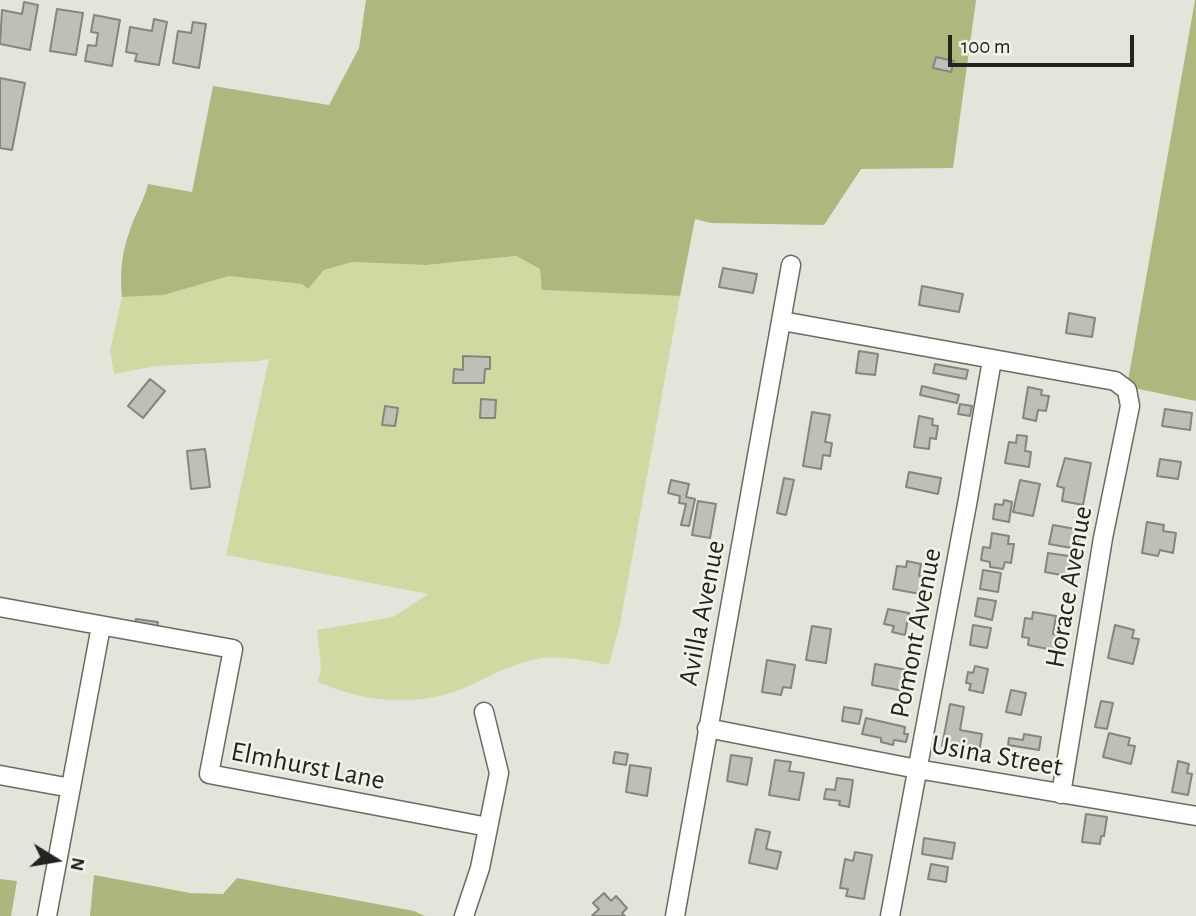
<!DOCTYPE html>
<html>
<head>
<meta charset="utf-8">
<style>
	body { margin:0 }
	#map { position:relative; width:1196px; height:916px; overflow:hidden; background:#e3e5db; font-family:"Alegreya Sans",sans-serif }
	canvas { display:block }
	.north { position:absolute; left:21px; top:825px; width:70px; height:70px; -webkit-text-stroke:5px #f1f2e8; paint-order:stroke; rotate:101deg; font-size:19px; font-weight:700; line-height:28px; text-align:center; color:#232320 }
	.north::after { content:''; display:block; margin:auto; width:24px; height:32px; background:#232320; clip-path:polygon(50% 0,100% 100%,50% 72%,0 100%) }
	.scale { position:absolute; left:948px; top:35px; width:186px; height:32px; box-sizing:border-box; border:4px solid #232320; border-top:0; padding-left:9px; font-size:21px; line-height:24px; white-space:nowrap; color:#232320; -webkit-text-stroke:5px #f1f2e8; paint-order:stroke }
</style>
</head>
<body>
<div id="map">
<canvas width="1196" height="916"></canvas>
<div class="north">N</div>
<div class="scale">100 m</div>
</div>
<script>
const ctx = document.querySelector('canvas').getContext('2d');
ctx.lineJoin = 'round';
function fillPath(path, color) { ctx.fillStyle = color; ctx.fill(path, 'evenodd'); }
function trace(path, color, width, dash) { ctx.strokeStyle = color; ctx.lineWidth = width; ctx.lineCap = dash ? 'butt' : 'round'; ctx.setLineDash(dash || []); ctx.stroke(path); }
function drawText(font, color, halo, rows, align = 'center') {
  ctx.font = font + ' "Alegreya Sans",sans-serif'; ctx.lineWidth = 5; ctx.setLineDash([]); ctx.textBaseline = 'middle'; ctx.strokeStyle = halo; ctx.fillStyle = color; for (const [text, x, y, turn = 0] of rows) {
    ctx.save(); ctx.translate(x, y); ctx.rotate((+turn || 0) * Math.PI / 180); ctx.textAlign = isNaN(turn) ? turn : align; if (halo) ctx.strokeText(text, 0, 0); ctx.fillText(text, 0, 0); ctx.restore();
  }
}
fillPath(new Path2D(`
	M516,256L540,269L543,290L680,296L620,624L609,665C588,661 566,656 544,658C516,661 489,677 464,688C416,708 363,702 318,682L321,667L317,630L393,617L428,594L226,555L269,359L258,361L156,366L114,374L110,351L122,297L164,295L229,276L302,284L308,289L324,270L352,262L426,265Z`), '#d1d9a3');
fillPath(new Path2D(`
	M366,0H976L953,168L861,169L824,225L711,223L695,219L680,296L542,290L540,269L516,256L426,265L352,262L324,270L308,289L302,284L229,276L164,295L122,297C120,275 121,257 128,236C133,217 143,204 148,184L192,192L213,86L329,105L359,48Z
	M1195,0H1196V401L1134,388L1128,381Z`), '#afb77e');
fillPath(new Path2D(`
	M94,875L190,893L223,894L237,878L414,911L425,916H90Z
	M0,879L17,881L11,916H0Z`), '#afb67d');
const building = new Path2D(`
	M24,2L38,5L30,50L0,44L2,10L22,14Z
	M57,9L83,13L76,55L50,51Z
	M94,15L120,20L112,66L85,61L88,45L96,46L98,33L91,32Z
	M154,19L167,22L159,65L135,61L137,54L126,52L130,27L152,31Z
	M193,22L206,24L199,68L173,63L178,31L191,33Z
	M936,57L954,61L951,72L933,68Z
	M0,78L25,83L12,150L0,148Z
	M723,268L757,274L753,293L719,287Z
	M922,286L963,294L959,312L919,305Z
	M1069,313L1095,318L1092,337L1066,333Z
	M859,351L878,354L875,375L856,373Z
	M463,356L490,357V369H485L484,383H453L454,369L463,370Z
	M935,364L968,370L966,379L933,373Z
	M150,379L165,391L143,418L128,406Z
	M922,386L959,395L957,403L920,395Z
	M1028,387L1042,390L1041,395L1049,396L1046,411L1038,410L1036,421L1023,418Z
	M481,399L496,400L495,418H480Z
	M960,404L972,406L970,416L958,414Z
	M385,406L398,408L395,426L382,425Z
	M1165,409L1192,413L1190,430L1162,426Z
	M812,412L830,415L825,442L832,443L830,456L823,455L821,469L803,466Z
	M919,416L933,419L932,425L938,426L936,439L930,438L929,449L914,447Z
	M1017,435L1027,436L1025,451L1031,452L1029,467L1005,463L1009,442L1016,443Z
	M205,449L210,487L191,489L187,451Z
	M1065,458L1091,463L1083,505L1062,501L1064,488L1057,486Z
	M1160,459L1181,462L1178,479L1157,476Z
	M909,472L941,478L938,494L906,487Z
	M784,478L794,480L786,515L777,513Z
	M671,480L689,484L686,497L695,499L689,526L681,525L686,504L679,503L680,496L668,493Z
	M1020,480L1040,484L1033,516L1013,512Z
	M1004,500L1012,502L1009,522L993,519L995,504L1003,505Z
	M698,501L716,504L710,538L692,535Z
	M1147,522L1164,525L1163,531L1176,533L1173,553L1160,550L1158,556L1142,553Z
	M1053,525L1081,530L1077,549L1049,544Z
	M992,533L1009,536L1008,544H1014L1011,563L1005,562L1003,569L990,567V562L981,560L983,547L990,548Z
	M1048,553L1076,557L1072,577L1045,572Z
	M907,561L921,564L919,576L923,577L920,594L893,589L897,566L906,567Z
	M983,570L1001,573L998,592L980,589Z
	M978,598L996,601L992,620L975,616Z
	M888,609L909,613L905,635L892,632L894,626L884,624Z
	M1033,612L1056,616L1053,634L1061,635L1058,651L1028,645L1029,638L1022,637L1025,618L1032,619Z
	M136,619L158,622L157,630L135,626Z
	M973,625L991,628L987,648L970,645Z
	M1115,625L1134,630L1132,638L1139,639L1133,664L1108,658Z
	M812,626L831,629L826,663L806,660Z
	M767,660L795,665L791,688L783,687L781,695L762,692Z
	M875,664L907,670L904,691L872,685Z
	M975,666L988,669L983,693L969,690L971,684L966,683L968,672L973,673Z
	M1011,690L1026,693L1021,715L1006,712Z
	M1101,701L1113,703L1107,729L1095,727Z
	M950,704L964,707L960,730L982,734L979,753L942,746Z
	M844,707L862,710L859,724L842,721Z
	M866,718L905,727L904,734H908L906,742L894,740L893,745L881,742V738L862,734Z
	M1109,733L1130,738L1128,745L1135,746L1131,764L1103,757Z
	M1024,734L1041,737L1039,750L1008,745L1009,738L1023,740Z
	M615,752L628,754L626,765L613,763Z
	M731,755L752,758L747,785L727,781Z
	M775,760L791,762L789,771L804,773L799,800L769,795Z
	M1178,761L1189,764L1187,773L1192,774L1188,795L1172,792Z
	M630,765L651,768L647,796L626,792Z
	M837,778L853,780L849,807L839,805L840,801L824,799L826,789L835,790Z
	M1086,814L1107,817L1104,836H1101L1100,844L1082,842Z
	M756,829L770,832L766,849L781,852L777,869L749,863Z
	M924,838L955,843L952,859L922,854Z
	M855,852L872,855L864,899L846,896L848,889L840,888L845,859L853,861Z
	M931,864L948,867L946,882L928,879Z
	M604,893L611,901L616,896L627,908L622,913L625,916H592L599,909L593,903Z`);
fillPath(building, '#bebfb5');
trace(building, '#85867d', 2);
const minor = new Path2D(`
	M782,321L1115,381L1127,390L1130,406L1103,538L1061,794
	M0,607L233,649L209,774L488,827
	M707,728L917,769L1196,816
	M0,775L71,788
	M47,916L101,626
	M464,916L480,868L499,773L484,712
	M675,916L791,265
	M890,916L968,499L992,360`);
trace(minor, '#696a61', 21);
trace(minor, '#fff', 18);
drawText('28px', '#232320', '#f1f2e8', [
	["Horace Avenue",1069,587,-80],
	["Avilla Avenue",702,613,-79],
	["Pomont Avenue",916,633,-79],
	["Usina Street",997,756,10],
	["Elmhurst Lane",308,766,11]
]);
</script>
</body>
</html>
